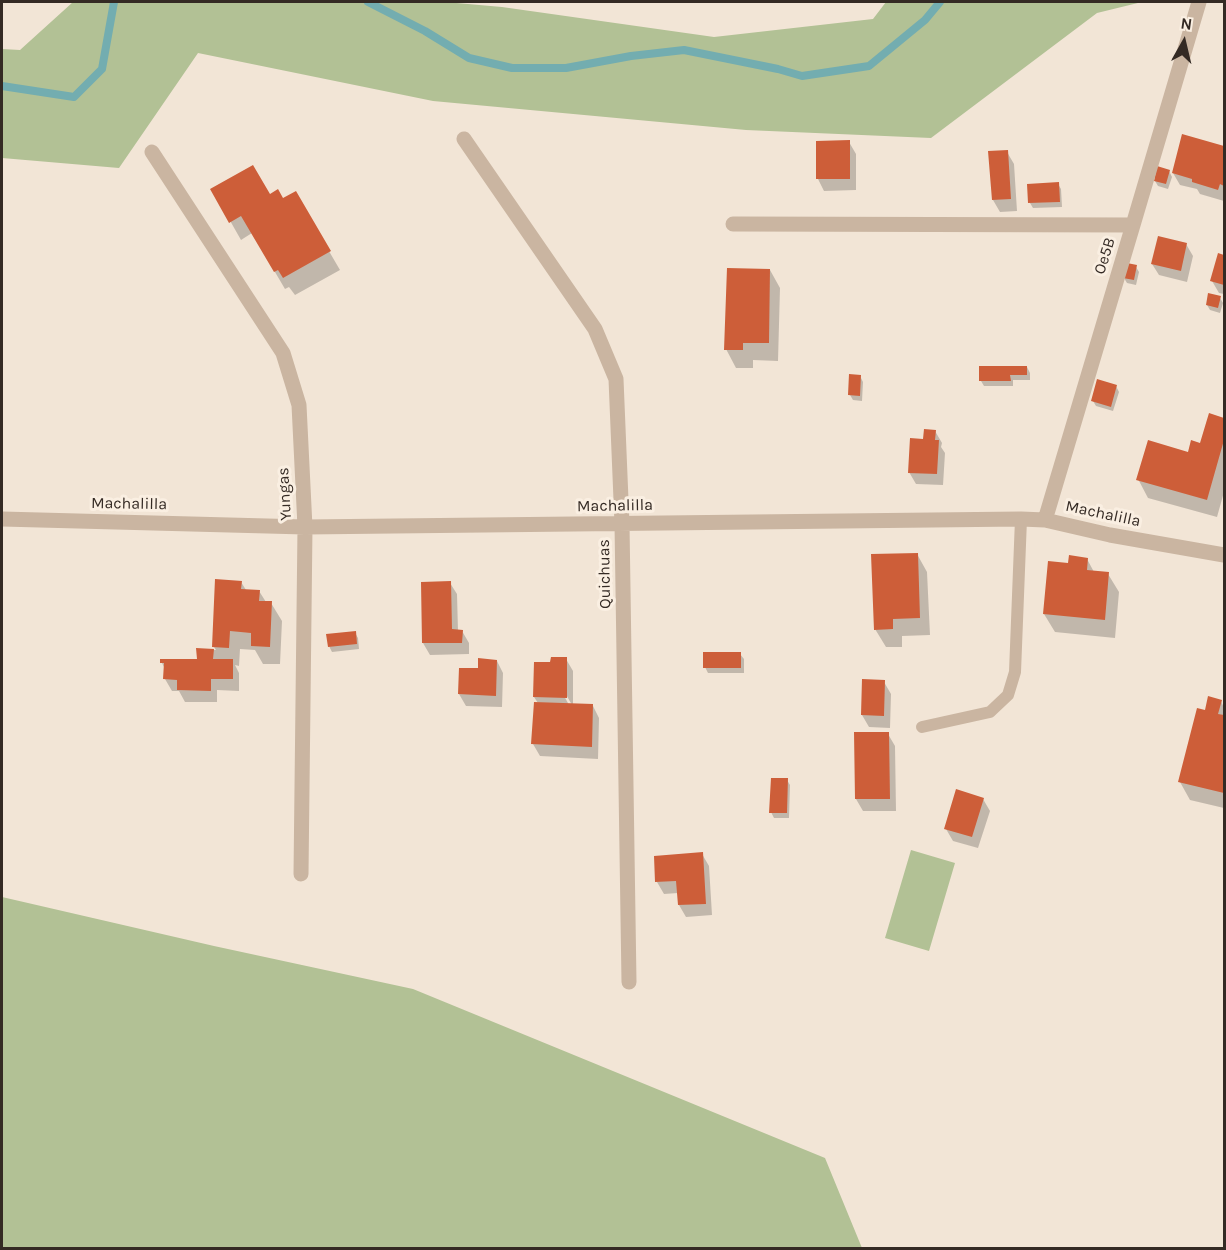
<!DOCTYPE html>
<html>
<head>
<meta charset="utf-8">
<style>
	body { margin:0 }
	#map { position:relative; width:1226px; height:1250px; overflow:hidden; background:#f2e5d6; font-family:Karla,sans-serif }
	canvas { display:block }
	.frame { position:absolute; inset:0; border:3px solid #342a24; pointer-events:none }
	.north { position:absolute; left:1154px; top:12px; width:60px; height:60px; -webkit-text-stroke:4px #faefe2; paint-order:stroke; rotate:8deg; font-size:16px; font-weight:700; line-height:24px; text-align:center; color:#342a24 }
	.north::after { content:''; display:block; margin:auto; width:21px; height:27px; background:#342a24; clip-path:polygon(50% 0,100% 100%,50% 72%,0 100%) }
</style>
</head>
<body>
<div id="map">
<canvas width="1226" height="1250"></canvas>
<div class="frame"></div>
<div class="north">N</div>
</div>
<script>
const ctx = document.querySelector('canvas').getContext('2d');
ctx.lineJoin = 'round';
function fillPath(path, color) { ctx.fillStyle = color; ctx.fill(path, 'evenodd'); }
function trace(path, color, width, dash) { ctx.strokeStyle = color; ctx.lineWidth = width; ctx.lineCap = dash ? 'butt' : 'round'; ctx.setLineDash(dash || []); ctx.stroke(path); }
function drawText(font, color, halo, rows, align = 'center') {
  ctx.font = font + ' Karla,sans-serif'; ctx.lineWidth = 6; ctx.setLineDash([]); ctx.textBaseline = 'middle'; ctx.strokeStyle = halo; ctx.fillStyle = color; for (const [text, x, y, turn = 0] of rows) {
    ctx.save(); ctx.translate(x, y); ctx.rotate((+turn || 0) * Math.PI / 180); ctx.textAlign = isNaN(turn) ? turn : align; if (halo) ctx.strokeText(text, 0, 0); ctx.fillText(text, 0, 0); ctx.restore();
  }
}
fillPath(new Path2D(`
	M73,2H445L502,7L714,37L873,19L886,2H1142L1097,13L931,138L746,130L433,101L198,53L119,168L2,158V49L20,50Z
	M911,850L955,863L929,951L885,938Z
	M2,897L214,946L413,989L825,1158L862,1248H2Z`), '#b2c195');
fillPath(new Path2D(`
	M1183,136L1224,148V201L1200,194L1197,189L1180,185L1173,173Z
	M849,142L856,154V190L824,191L818,179Z
	M1007,152L1014,164L1017,211L1000,212L993,200Z
	M1169,171L1172,177L1168,189L1158,186L1155,181Z
	M1058,184L1061,189L1062,207L1033,208L1030,203L1029,185Z
	M212,189L283,200L295,193L340,270L295,295L289,287L285,289L252,233L241,240Z
	M1186,244L1193,256L1187,282L1159,275L1152,264Z
	M1219,255L1224,257V294L1219,293L1212,281Z
	M1136,267L1139,272L1136,285L1127,283L1124,278Z
	M770,270L780,288L778,361L753,360V368H736L726,349Z
	M1220,298L1223,303L1220,313L1210,310L1207,305Z
	M1027,367L1030,373V380H1013V386H984L981,381Z
	M860,376L863,382L862,401L853,400L850,395Z
	M1116,386L1119,392L1113,411L1096,406L1093,401Z
	M1210,415L1224,419V492L1217,517L1148,498L1138,479L1189,453L1201,445Z
	M935,431L942,443L941,447L945,453L943,485L916,484L909,472L924,441Z
	M917,554L927,572L930,635L902,636V647H886L875,629Z
	M1087,559L1094,572L1108,574L1119,592L1115,638L1055,632L1044,614L1070,565Z
	M241,582L246,590L259,591L266,602L271,603L282,621L280,664H263L255,650L240,649L239,666L235,665L239,673V691L217,690V702H185L179,691H172L165,679V669L162,663L198,661V650H216L214,647Z
	M450,583L457,594L458,631H462L469,643V654L430,655L423,643Z
	M355,633L358,638L359,649L332,652L329,646Z
	M740,654L744,659V673H708L705,667Z
	M566,659L573,671V705L593,706L599,718L598,759L540,756L533,744L538,703L534,697ZM564,691L572,705H569L562,692Z
	M497,661L503,673L502,707L466,706L459,694L479,670Z
	M884,682L891,694L890,728L869,727L862,715Z
	M1221,701L1224,708V808L1190,800L1180,782L1206,712Z
	M888,734L895,746L896,811H863L856,799Z
	M787,780L790,785L789,818H774L771,812Z
	M983,799L990,811L978,848L953,841L946,829Z
	M702,854L709,866L712,915L686,917L679,905L678,893L664,894L657,882L655,857Z`), '#0003');
trace(new Path2D(`
	M368,2L425,31L469,58L512,68H566L631,56L684,50L778,69L802,76L869,66L925,20L940,2
	M2,86L74,97L102,69L114,2`), '#73adb0', 8);
fillPath(new Path2D(`
	M1182,134L1224,146V186L1220,184L1218,190L1192,182V179L1172,173Z
	M850,140V179H816V141Z
	M1008,150L1011,199L992,200L988,151Z
	M253,165L270,194L278,189L283,198L296,191L331,251L283,278L278,270L274,272L241,216L229,223L210,189Z
	M1157,166L1170,170L1166,184L1154,181Z
	M1059,182L1060,202L1028,203L1027,184Z
	M1158,236L1187,243L1181,271L1151,264Z
	M1218,253L1224,255V285L1210,281Z
	M1127,263L1137,265L1134,280L1123,278Z
	M727,268L770,269L769,343H743V350H724Z
	M1208,293L1221,296L1218,308L1206,305Z
	M979,366H1027V375H1010L1011,381H979Z
	M849,374L861,375L860,396L848,395Z
	M1097,379L1117,385L1111,407L1091,401Z
	M1209,413L1224,418V440L1207,500L1136,480L1148,440L1188,452L1191,440L1200,443Z
	M924,429L936,430L935,440H939L937,474L908,473L910,438L923,439Z
	M918,553L920,618L893,619V629L874,630L871,554Z
	M1069,555L1088,558L1087,570L1109,572L1105,620L1043,614L1048,561L1068,563Z
	M215,579L242,581L241,589L260,590L259,601H272L270,647L251,646V633L230,631L229,648L212,647Z
	M451,581L452,629L463,630L462,643H422L421,582Z
	M356,631L357,644L328,647L326,634Z
	M196,648L214,649L213,659H233V679H211V691L177,690V680L163,679L164,663H160V659H197Z
	M703,652H741V668H703Z
	M551,657H567V698L533,697L534,662H550Z
	M478,658L497,660L496,696L458,694L459,668H478Z
	M862,679L885,680L884,716L861,715Z
	M1208,696L1222,700L1218,714L1224,715V793L1178,782L1197,708L1205,710Z
	M534,702L593,704L592,747L531,744Z
	M854,732H889L890,799H855Z
	M771,778H788L787,813H769Z
	M956,789L984,798L972,837L944,829Z
	M703,852L706,904L678,905L676,881L655,882L654,856Z`), '#cd5e39');
trace(new Path2D(`
	M922,727L990,712L1008,695L1015,672L1021,519`), '#cab5a1', 12);
trace(new Path2D(`
	M464,139L595,329L616,379L622,524L629,982
	M152,152L283,353L299,405L305,527L301,874
	M733,224L1133,225
	M2,519L305,527L1021,519L1045,520L1110,535L1224,555
	M1045,520L1133,225L1199,2`), '#cab5a1', 15);
drawText('16px', '#342a24', '#faefe2', [
	["Oe5B",1105,256,-73],
	["Yungas",285,494,-93],
	["Machalilla",129,504,1],
	["Machalilla",615,506,-1],
	["Machalilla",1103,514,12],
	["Quichuas",605,574,-91]
]);
</script>
</body>
</html>
